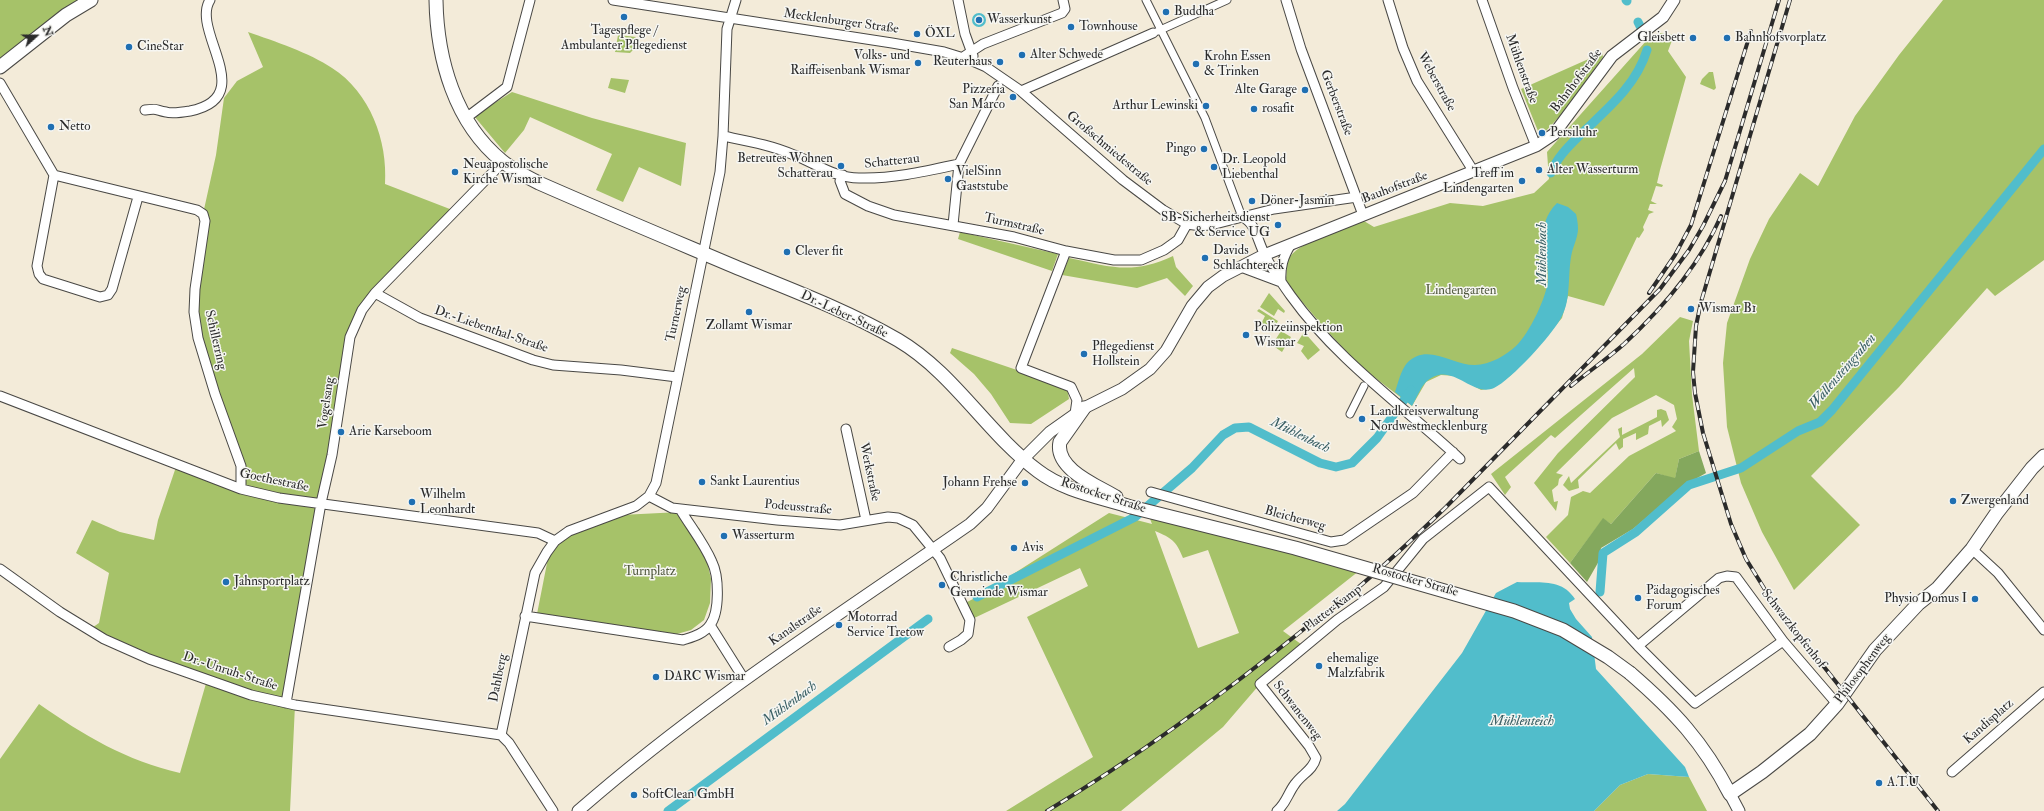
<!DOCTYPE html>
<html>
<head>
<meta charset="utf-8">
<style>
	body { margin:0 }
	#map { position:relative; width:2044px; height:811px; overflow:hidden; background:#f3ebd9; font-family:"IM FELL Double Pica",serif }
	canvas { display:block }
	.north { position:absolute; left:16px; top:16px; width:40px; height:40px; -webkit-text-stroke:3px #f6f6f2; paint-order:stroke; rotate:69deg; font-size:11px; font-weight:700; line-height:16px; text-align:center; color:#2b2b2b }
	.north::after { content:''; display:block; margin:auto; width:14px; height:18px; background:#2b2b2b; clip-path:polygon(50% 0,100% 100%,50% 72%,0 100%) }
</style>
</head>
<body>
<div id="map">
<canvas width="2044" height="811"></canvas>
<div class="north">N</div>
</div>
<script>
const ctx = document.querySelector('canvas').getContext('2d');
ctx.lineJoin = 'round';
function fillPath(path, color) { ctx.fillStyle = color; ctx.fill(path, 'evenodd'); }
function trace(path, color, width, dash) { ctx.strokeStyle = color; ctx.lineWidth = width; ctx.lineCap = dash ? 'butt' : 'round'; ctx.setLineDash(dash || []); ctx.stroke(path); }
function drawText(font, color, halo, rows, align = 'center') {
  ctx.font = font + ' "IM FELL Double Pica",serif'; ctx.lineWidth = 3; ctx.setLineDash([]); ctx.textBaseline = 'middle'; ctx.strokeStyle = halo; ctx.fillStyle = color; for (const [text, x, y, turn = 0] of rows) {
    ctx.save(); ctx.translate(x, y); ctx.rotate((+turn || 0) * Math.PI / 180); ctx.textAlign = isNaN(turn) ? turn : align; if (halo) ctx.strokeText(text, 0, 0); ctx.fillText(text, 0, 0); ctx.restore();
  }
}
fillPath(new Path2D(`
	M0,0H91L0,67Z
	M1943,0H2044V149L2038,157L2044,155V260L1995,296L1987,288L1899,387L1811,476L1860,525L1794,590L1762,532L1741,483L1727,427L1723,363L1727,323L1750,259L1769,219L1800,173L1818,186L1855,116L1899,55Z
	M248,32C274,41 310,53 332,68C370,92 388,141 385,184L455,211L375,293L350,337L286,702L295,705L290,811H0V759L39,704C83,735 127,761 180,773L207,680L89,630L99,623L109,573L76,553L92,520L120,532L154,540L158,520L177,464L240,488L241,466L194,312L203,214L216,155L224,98L237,81L263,67Z
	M1661,33L1674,35L1668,51L1686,77L1660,170L1657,183L1663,185L1662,187L1656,186L1651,201L1657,204H1650L1648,210L1654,212L1649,214L1643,227L1644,230L1639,238L1637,237L1604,306L1568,296L1562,318L1537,348L1510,376L1493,388L1481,390L1456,376L1441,375L1426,382L1412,406C1401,397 1389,389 1378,380C1343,352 1314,316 1285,281C1288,274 1285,267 1288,260C1296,242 1346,228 1364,221L1374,227L1450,203L1483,206L1534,193L1549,179L1547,152L1647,40Z
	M618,35L636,37L634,49L630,53L615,52Z
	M1602,53L1603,57L1569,106L1545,132L1538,131L1521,89Z
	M1709,72H1713L1716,88L1714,90L1700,84L1702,79Z
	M611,78L629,80L625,93L608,88Z
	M512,92L592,118L686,143L681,186L639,167L623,202L596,190L612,154L530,117L524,130L505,153L474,116Z
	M960,232L1058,254L1052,271L958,239Z
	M1173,256L1176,267L1193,286L1185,296L1167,278L1137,288L1062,275L1069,258C1111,267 1132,275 1173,256Z
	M1269,293L1285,311L1284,313L1278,309L1274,316L1260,307Z
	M1259,309L1278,321L1271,333L1260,326L1265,316L1257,311Z
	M1680,317L1693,321L1689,341L1692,395L1699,451L1679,459L1675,479L1656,473L1611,524L1603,519L1570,563L1546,537L1568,515L1571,497L1583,491L1590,493L1629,456L1676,431L1672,427L1677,419L1674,405L1656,395L1612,418L1556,473L1563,475L1559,479L1558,485L1552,490L1554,502L1558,501L1556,511L1534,483L1558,453L1635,377L1634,368L1555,438L1551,435L1505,477L1511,487L1505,495L1491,474L1642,354Z
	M1281,331L1291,337L1282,352L1272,345Z
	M1304,332L1320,350L1308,360L1301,351L1304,346L1297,343Z
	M952,348L1067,387L1069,399L1031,424L1010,423L991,394L974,374L950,353Z
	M1661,409L1666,411L1669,420L1662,427L1661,420L1649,426L1648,434L1636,440V433L1623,439V447L1619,450L1616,443L1578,480L1579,488L1569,491L1563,485L1569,476L1571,483L1620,437L1618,429L1622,427V435L1657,417V410Z
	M1147,511L1364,567L1283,631L1305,647L1260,684L1223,727L1121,811H1006L1093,757L1027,617L1088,586L1080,568L970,620L963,604L977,597L1109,513L1152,524ZM1155,531C1172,538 1176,541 1183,558L1208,550L1239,633L1198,648Z
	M680,512L700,529L711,579L710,603L704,620L691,630L677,634L537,614L550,548L570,534L621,515Z
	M1648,774L1689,777L1707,811H1594L1620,785Z`), '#a6c269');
fillPath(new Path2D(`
	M1699,451L1706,473L1685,485L1633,529L1601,548L1599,561L1587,582L1570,563L1603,518L1611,524L1656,473L1675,478L1679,459Z`), '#84a85d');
fillPath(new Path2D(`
	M972 20a7 7 0 1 1 14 0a7 7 0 1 1-14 0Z
	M1557,203L1568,207L1576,214C1577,218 1578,224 1578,229C1578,236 1574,245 1572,252C1567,273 1572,299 1561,318C1552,335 1511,380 1494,388C1471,398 1451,359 1426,382C1420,388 1416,399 1412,406L1395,392C1398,383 1401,370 1407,363C1427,342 1452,365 1475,365C1490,365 1506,355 1516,346C1529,334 1548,295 1548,278C1548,249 1534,226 1557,203Z
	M1517,582C1539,583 1562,578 1575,599L1569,603L1570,609L1576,619L1592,637L1596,669L1685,767L1689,777L1648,774L1620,785L1594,811H1337L1345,804L1462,653L1496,593Z`), '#51bdcb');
trace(new Path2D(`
	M1626,0L1627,1
	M1638,22L1640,26
	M1551,173C1557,157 1569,146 1581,134C1607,109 1636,86 1647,50
	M1600,592L1603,553L1636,532L1689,485L1741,468L1798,431L1820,422L1832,410L2044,149
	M977,597L1135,517L1192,468L1223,435L1235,428L1249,427L1320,463L1336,467L1352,463L1377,438L1411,390
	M668,811L928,619`), '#51bdcb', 9);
const pedestrian = new Path2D(`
	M1146,0L1205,118L1242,217
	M1158,31L1227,0
	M1350,414L1364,386`);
const minor = new Path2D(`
	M613,0L892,43L944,52L970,60L986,67L1021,91L1123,180L1163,210L1187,224L1201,226L1215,224L1274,209L1357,197
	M958,0L965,34L973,56
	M1286,0L1301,49L1363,215
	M1388,0L1403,48L1417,81L1474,172
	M1482,0L1513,88L1536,146
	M963,57L983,44L1062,13L1065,9L1063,0
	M0,83L54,175L37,266L39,274L43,279L100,297L108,295L112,289L138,197
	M1021,91L1153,33
	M145,110C158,108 155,110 166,112C172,114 184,112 190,111C260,97 190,31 210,0
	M466,118L507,87L530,0
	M723,136C747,141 771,145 794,155C815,163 835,178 859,178C893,179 927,171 959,164
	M54,175L197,210L203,214L205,221L195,289L194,312L198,338L215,394L241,466V489
	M843,175L840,181L845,194L868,206L894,215L1014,237L1066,251L1114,260H1141L1164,250L1178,240L1187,224
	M1242,217C1247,219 1250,222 1253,227C1258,236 1260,246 1265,255C1272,270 1282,283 1291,296C1337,360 1403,406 1460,459
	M953,225L959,164L998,86
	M1066,251L1021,368L1071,387L1077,400L1075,414
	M1241,267L1281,282C1280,267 1283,257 1291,244
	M375,293L420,318L533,360L553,365L621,370L677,377
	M0,396L241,489L279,498L538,533L555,541
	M846,429L866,520
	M1151,492L1331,542L1344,540L1413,493L1453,452
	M649,496L672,508L777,520L840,525L888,517L898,518L913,525L940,558L970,620L968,634L961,640L949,647
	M1972,549L1998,573L2044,630
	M0,569L60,612L104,639L149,659L251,695L295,705L501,735
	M525,616L683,640C692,637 704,634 710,625C720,612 719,576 712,562C704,543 690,526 680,509
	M710,625L744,679
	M1638,646L1719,578L1727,576L1736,577L1783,641L1837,704
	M286,703L321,503L332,455L350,337L362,310L375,293L503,162
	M1952,772L2044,692
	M553,811L509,743L501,735L535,573L547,552L555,541L569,531L636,506L649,496L656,483L720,172L723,136L727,29L736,0
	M1277,811C1286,804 1288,793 1295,784C1302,774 1313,770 1316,758L1309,746L1260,684L1337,620L1384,587L1423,539L1489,487L1638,646L1695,703L1783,641`);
const tertiary = new Path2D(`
	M1730,794L1739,811
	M578,811C700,704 836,617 970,524L987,508L1023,459L1050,432L1084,408L1122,389L1150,369L1166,351L1192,306L1208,287L1223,276L1264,255L1536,146L1554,134L1612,56L1663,17L1674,0`);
const secondary = new Path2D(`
	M436,0C437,59 455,123 502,161C513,170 527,177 539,183C605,212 672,240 738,268C792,290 848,311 898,340C954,373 987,433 1038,471C1064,491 1101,497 1131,507
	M0,67L66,15L91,0
	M1084,408L1060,442C1054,469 1098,486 1116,497
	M1630,673C1674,711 1703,742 1730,794L1762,772L1810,734L1837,704L1875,650L1918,604L1938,588L1972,549L1996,514L2032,468L2044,456`);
trace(pedestrian, '#494845', 9);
trace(minor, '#494845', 11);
trace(tertiary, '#494845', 13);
trace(secondary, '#494845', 15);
trace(pedestrian, '#fff', 7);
trace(minor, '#fff', 9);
trace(tertiary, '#fff', 11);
trace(secondary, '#fff', 13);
const rail = new Path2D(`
	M1790,0L1701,302L1696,326L1693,372L1695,393L1703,433L1731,524L1746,559L1772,601L1938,811
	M1649,293L1675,255L1691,225L1751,31
	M1571,386C1588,372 1607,359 1624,344C1664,307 1699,266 1721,216
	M1047,811C1137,757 1222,695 1304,629C1318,618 1334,608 1348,596C1382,568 1414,538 1446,507L1660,289L1689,250L1703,226L1725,181L1779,0`);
trace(rail, '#2b2b2b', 4);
trace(rail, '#f6f6f2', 2.5, [8]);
const secondaryBridge = new Path2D(`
	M1131,507L1295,548L1514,611L1563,630L1608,657L1630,673`);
trace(secondaryBridge, '#494845', 15, []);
trace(secondaryBridge, '#fff', 13);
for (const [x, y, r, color] of [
	[1166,12,4,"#1f6fb2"],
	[624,17,4,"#1f6fb2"],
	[979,20,4,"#1f6fb2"],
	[1071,27,4,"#1f6fb2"],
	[917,34,4,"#1f6fb2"],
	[1693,38,4,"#1f6fb2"],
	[1727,38,4,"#1f6fb2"],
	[129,47,4,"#1f6fb2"],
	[1022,55,4,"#1f6fb2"],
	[1000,62,4,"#1f6fb2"],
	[918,63,4,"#1f6fb2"],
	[1196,64,4,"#1f6fb2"],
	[1305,90,4,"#1f6fb2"],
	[1013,97,4,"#1f6fb2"],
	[1206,106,4,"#1f6fb2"],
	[1254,109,4,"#1f6fb2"],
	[51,127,4,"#1f6fb2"],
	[1542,133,4,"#1f6fb2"],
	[1204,149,4,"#1f6fb2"],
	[841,166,4,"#1f6fb2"],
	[1214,167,4,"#1f6fb2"],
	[1539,170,4,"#1f6fb2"],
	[455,172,4,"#1f6fb2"],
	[948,179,4,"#1f6fb2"],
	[1522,181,4,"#1f6fb2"],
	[1252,201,4,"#1f6fb2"],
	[1278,225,4,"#1f6fb2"],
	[787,252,4,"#1f6fb2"],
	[1205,258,4,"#1f6fb2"],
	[1691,309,4,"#1f6fb2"],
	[749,312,4,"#1f6fb2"],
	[1246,335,4,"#1f6fb2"],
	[1084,354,4,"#1f6fb2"],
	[1362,419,4,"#1f6fb2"],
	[341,432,4,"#1f6fb2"],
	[702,482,4,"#1f6fb2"],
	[1025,483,4,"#1f6fb2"],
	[1953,501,4,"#1f6fb2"],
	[412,502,4,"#1f6fb2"],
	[724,536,4,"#1f6fb2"],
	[1014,548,4,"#1f6fb2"],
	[226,582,4,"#1f6fb2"],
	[942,585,4,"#1f6fb2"],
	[1638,598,4,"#1f6fb2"],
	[1975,599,4,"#1f6fb2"],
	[839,625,4,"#1f6fb2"],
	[1319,666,4,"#1f6fb2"],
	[656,677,4,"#1f6fb2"],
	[1879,783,4,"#1f6fb2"],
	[634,795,4,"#1f6fb2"]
]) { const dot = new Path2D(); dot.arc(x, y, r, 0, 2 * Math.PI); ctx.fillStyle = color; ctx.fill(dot); trace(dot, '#f6f6f2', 1.5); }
drawText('13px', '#2b2b2b', '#f6f6f2', [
	["Buddha",1174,12],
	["Wasserkunst",987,20],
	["Townhouse",1079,27],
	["Tagespflege /",624,31,"center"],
	["Ambulanter Pflegedienst",624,46,"center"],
	["ÖXL",925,34],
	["Gleisbett",1685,38,"right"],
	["Bahnhofsvorplatz",1735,38],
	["CineStar",137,47],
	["Alter Schwede",1030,55],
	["Volks- und",910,56,"right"],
	["Raiffeisenbank Wismar",910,71,"right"],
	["Krohn Essen",1204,57],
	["& Trinken",1204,72],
	["Reuterhaus",992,62,"right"],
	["Pizzeria",1005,90,"right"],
	["San Marco",1005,105,"right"],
	["Alte Garage",1297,90,"right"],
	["Arthur Lewinski",1198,106,"right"],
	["rosafit",1262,109],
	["Netto",59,127],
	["Persiluhr",1550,133],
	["Pingo",1196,149,"right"],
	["Betreutes Wohnen",833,159,"right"],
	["Schatterau",833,174,"right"],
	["Dr. Leopold",1222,160],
	["Liebenthal",1222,175],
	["Neuapostolische",463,165],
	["Kirche Wismar",463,180],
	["Alter Wasserturm",1547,170],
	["VielSinn",956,172],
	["Gaststube",956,187],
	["Treff im",1514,174,"right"],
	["Lindengarten",1514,189,"right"],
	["Döner-Jasmin",1260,201],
	["SB-Sicherheitsdienst",1270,218,"right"],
	["& Service UG",1270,233,"right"],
	["Davids",1213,251],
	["Schlachtereck",1213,266],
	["Clever fit",795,252],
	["Wismar B1",1699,309],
	["Zollamt Wismar",749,326,"center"],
	["Polizeiinspektion",1254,328],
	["Wismar",1254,343],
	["Pflegedienst",1092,347],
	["Hollstein",1092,362],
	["Landkreisverwaltung",1370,412],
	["Nordwestmecklenburg",1370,427],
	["Arie Karseboom",349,432],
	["Sankt Laurentius",710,482],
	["Johann Frehse",1017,483,"right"],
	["Wilhelm",420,495],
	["Leonhardt",420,510],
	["Zwergenland",1961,501],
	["Wasserturm",732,536],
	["Avis",1022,548],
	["Christliche",950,578],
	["Gemeinde Wismar",950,593],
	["Jahnsportplatz",234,582],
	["Pädagogisches",1646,591],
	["Forum",1646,606],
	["Physio Domus I",1967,599,"right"],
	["Motorrad",847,618],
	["Service Tretow",847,633],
	["ehemalige",1327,659],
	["Malzfabrik",1327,674],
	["DARC Wismar",664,677],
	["A.T.U",1887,783],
	["SoftClean GmbH",642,795]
], 'left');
drawText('13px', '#2b2b2b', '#f6f6f2', [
	["Mecklenburger Straße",841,22,8],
	["Mühlenstraße",1521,69,70],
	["Bahnhofstraße",1577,81,-53],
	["Weberstraße",1436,82,61],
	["Gerberstraße",1336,103,69],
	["Großschmiedestraße",1109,149,40],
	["Schatterau",892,162,-6],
	["Bauhofstraße",1395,188,-21],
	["Turmstraße",1014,225,13],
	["Turnerweg",677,314,-78],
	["Dr.-Leber-Straße",844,315,25],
	["Dr.-Liebenthal-Straße",491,330,19],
	["Schillerring",215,340,77],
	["Vogelsang",327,403,-82],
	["Werkstraße",869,472,78],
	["Goethestraße",274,481,12],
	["Rostocker Straße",1103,496,18],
	["Podeusstraße",798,508,5],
	["Bleicherweg",1295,519,15],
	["Rostocker Straße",1415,581,16],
	["Platter Kamp",1333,609,-37],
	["Kanalstraße",796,626,-35],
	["Schwarzkopfenhof",1793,629,52],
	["Philosophenweg",1863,669,-53],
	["Dr.-Unruh-Straße",230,672,18],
	["Dahlberg",499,678,-79],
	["Schwanenweg",1297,711,52],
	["Kandisplatz",1989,722,-41]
]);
drawText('13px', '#50583e', '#f6f6f2', [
	["Lindengarten",1461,291],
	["Turnplatz",650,572]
]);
drawText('italic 14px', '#385e63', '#f6f6f2', [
	["Mühlenbach",1543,254,-90],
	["Wallensteingraben",1843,372,-49],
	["Mühlenbach",1300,436,26],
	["Mühlenbach",790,704,-36],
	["Mühlenteich",1522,722]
]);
</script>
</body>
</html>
